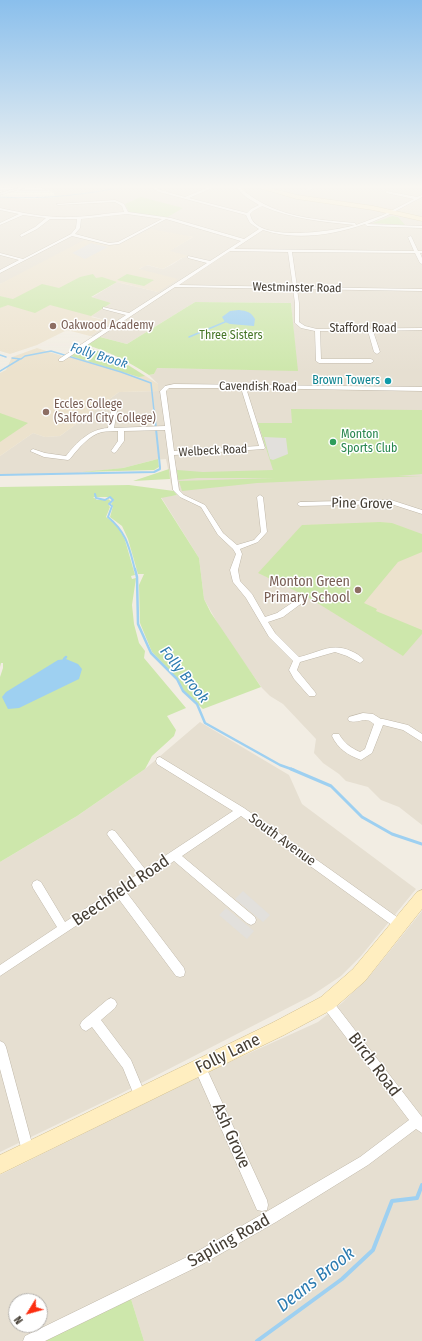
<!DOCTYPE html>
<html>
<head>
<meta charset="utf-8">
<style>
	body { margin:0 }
	#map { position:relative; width:422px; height:1341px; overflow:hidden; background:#f2ede3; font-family:"Fira Sans Condensed",sans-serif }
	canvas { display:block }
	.north { position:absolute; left:8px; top:1293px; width:40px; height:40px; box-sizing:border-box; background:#fff; border:1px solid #b4b1ad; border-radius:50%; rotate:233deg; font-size:11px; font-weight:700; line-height:16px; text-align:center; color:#443d33 }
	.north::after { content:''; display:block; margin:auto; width:14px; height:18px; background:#fc2e10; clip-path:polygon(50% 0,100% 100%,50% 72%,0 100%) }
</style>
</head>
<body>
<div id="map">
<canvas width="422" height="1341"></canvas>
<div class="north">N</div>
</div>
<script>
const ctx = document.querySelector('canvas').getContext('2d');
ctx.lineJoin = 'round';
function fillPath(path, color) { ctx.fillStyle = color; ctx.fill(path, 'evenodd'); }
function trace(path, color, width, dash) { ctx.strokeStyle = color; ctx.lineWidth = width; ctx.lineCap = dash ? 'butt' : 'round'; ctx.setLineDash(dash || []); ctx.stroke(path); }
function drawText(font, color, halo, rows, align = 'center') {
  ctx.font = font + ' "Fira Sans Condensed",sans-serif'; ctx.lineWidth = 3; ctx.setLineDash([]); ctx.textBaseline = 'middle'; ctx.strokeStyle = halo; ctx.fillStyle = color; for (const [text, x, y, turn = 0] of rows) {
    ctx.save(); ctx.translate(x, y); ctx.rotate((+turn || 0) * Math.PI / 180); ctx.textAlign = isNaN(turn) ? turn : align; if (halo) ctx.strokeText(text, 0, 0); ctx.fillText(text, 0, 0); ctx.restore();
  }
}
fillPath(new Path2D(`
	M35,185H422V825L399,807L381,800L368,787L346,781L339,774L323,763L314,753L316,739L283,704L270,696L262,688L223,633L204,599L199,558L161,497L177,495L172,489L166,459L154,460L123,468L69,474H0V456L33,433L45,437L60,436L119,392L158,391V384L149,375L154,374L156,368L297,370L291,303L195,302L127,344L100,337L90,336L112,322L91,316L111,303L91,298L117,282L158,292L138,270L146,265L163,269L173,264L182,258L169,251L193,237L187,236L120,244L108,245L0,284V197L30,199L55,197L54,193Z
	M200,722L289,775L302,804L416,889L361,956L341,976L311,996L122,1093L0,1152V862L77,816L145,769Z
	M422,911V1341H144L131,1299L47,1341H0V1175L212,1070L318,1022L343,1002L372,973ZM16,1301H40V1325H16Z`), '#e6dfd1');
fillPath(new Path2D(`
	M422,198V212L415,216L400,212L399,210Z
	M151,229L193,237L170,251L188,256L184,258H182L163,269L147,265L139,269L178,279L158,292L117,282L91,297L111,303L91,317L112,322L90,336L67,330L37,345L10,354L0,351V308L15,300L0,296V284L86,239L108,245L120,244Z
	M37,348L65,357L99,351L127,364L158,384V391L119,392L60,436L45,437L33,433L0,456V373L6,370L12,357Z
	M380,522L392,523L422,534V634L403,656L306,596L258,573L302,525Z`), '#ece2cd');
fillPath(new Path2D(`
	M141,197L183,208L166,218L129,212L125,204Z
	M392,216L398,217L405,225L373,223Z
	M93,274L96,278L102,277L117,282L91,297L111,303L91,316L50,305L35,313L8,305L0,308V296L13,299L42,284L59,288L80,277Z
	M127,274L154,280L144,286L117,280Z
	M195,302L291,303L298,371L157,368L154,374L149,375C129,362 109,351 86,345L100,337L127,344Z
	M83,346C106,353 126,363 145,376L139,377L71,356Z
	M291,409L422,410V474L398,476H422L257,483L182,491L179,481L275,478H197L178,480L177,470L203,472L273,470L258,423H292Z
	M0,413L28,423L0,442Z
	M158,459L159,467L154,470L82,472L123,468Z
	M169,469L170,479L133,481Z
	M129,485L174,491L177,495L161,498L199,558L204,599L211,613L261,687L203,709L184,691L178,679L152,652L140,623L139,585L144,574H138L128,539L122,526L110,517L113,506L111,504L114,500L111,497H93L97,500H107L108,499L111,501L108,504L110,507L106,517L118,526L125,540L135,575L131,576L132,579L136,578L132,605L134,624L139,643L145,651L144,658L186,708L167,716L176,730L174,736L152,756L145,769L77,816L0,862V677L3,668V663H1L0,667V487Z
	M380,522L392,523L422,534V552L398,562L364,603L377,609L376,611L422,630V634L403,656L306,596L258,573L302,525Z
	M131,1299L144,1341H45Z`), '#cde7ab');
fillPath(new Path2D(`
	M91,243L108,247L85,259L72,253Z
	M264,437L286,438L288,454L273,460L270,459Z
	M243,891L270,915L263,922L235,899Z
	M226,908L254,931L247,939L219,915Z`), '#e2e0dc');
fillPath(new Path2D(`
	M239,310C247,311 251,312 255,319L254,326L230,324L225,322L222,317L230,311Z
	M66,659L78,664L82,669L79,679L19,708L8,709L2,697L6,692L58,660Z`), '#9ed0f1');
trace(new Path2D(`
	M0,197C46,200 89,194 134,185`), '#9ed0f1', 1);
trace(new Path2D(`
	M189,337L225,322
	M0,355L6,357
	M12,358L21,359L25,356L51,351L121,372L151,383L154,411
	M0,371L20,359`), '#9ed0f1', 1.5);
trace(new Path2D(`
	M0,475L154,472L160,469V467L154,410
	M95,494L96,498L105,500L110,497L113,500L109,504L112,506L108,517C127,533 129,547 135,570`), '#9ed0f1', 2);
trace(new Path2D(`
	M135,569L137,577L138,624L151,653L177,679L183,691L197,704L205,723L280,765L294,770
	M64,659L66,657`), '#9ed0f1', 2.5);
trace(new Path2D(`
	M291,769L331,786L362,817L392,834L422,844`), '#9ed0f1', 3);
trace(new Path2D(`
	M257,1341L342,1279L373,1250L392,1201L417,1198L422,1185`), '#9ed0f1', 4);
const street = new Path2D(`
	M28,185H34L0,195V193Z
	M67,185H94L92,186Z
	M158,185H162L158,189L161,190L185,197L214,185H219L189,198L247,213L251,209L259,205L246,197L233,185H237C272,217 310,219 355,223L356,225L383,215L414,199L386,193V191L417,197L422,195V197L386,216L367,224L422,226V228L367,226L365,224C332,235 297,241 263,230L234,249L414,251L408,237L411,236L418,251H422V253H420L422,258V264L420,263L415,253L292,252L297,287L422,289V291L297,289L299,303V322L305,326L317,329L422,328V330L373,331L380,352L377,354L374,352L368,331H320L321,359H371L374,361L371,363H319L316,361L315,331L301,328L295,323V303L293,289L175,287L63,361H59V359L126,315L103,309V307L129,313L207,263L188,258V256L210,261L241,241L166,219L119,244L109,245L72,236L0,273V270L19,260L0,255V253L23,259L71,234L76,228L77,219H50L37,229L21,237L20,235L35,227L46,218L23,215L0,225V223L19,214L0,210V208C23,213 47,218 71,217C89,217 106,213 124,212L122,206L115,202L58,205L56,204L115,200L124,204L128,212L171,218L244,239L259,229L250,223L246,215L159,192L154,189ZM262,206C292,219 323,222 355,225C335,231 254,244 250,214L253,211ZM127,214L162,219L118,242L109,243L75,234L80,228L81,219ZM230,251L288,252L293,287L179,285Z
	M305,185H311L315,187L308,191L306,190L310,187Z
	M174,384L422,387V391L246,388L265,448L264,449L174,455L179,490L184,495L205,505L223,533L237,545L254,540L261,532L257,497L260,495L263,497L267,532L258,542L240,549L242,554L238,570L240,581L252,594L265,617L277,613L299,598H305L306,600L283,617L268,622L275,633L299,657C318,653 331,642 351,651C356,653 361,656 364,660L360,663L347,656L335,652L300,662L297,670L315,692L316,694L315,696H309L294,679L289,670L293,661L269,637L246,598L233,582L230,570L236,554L233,549L218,535L201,507L180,497L173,490L165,430L124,431V441L116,452L114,453L111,451L118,441V431C113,431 107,431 102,432C89,435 78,449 70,459L68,460L44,457L30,451L33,449L45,453L66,456C77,442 90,429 108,428L111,411L114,409L117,411L114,428L165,426L160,391L165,386ZM169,388H241L259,446L174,451L166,391Z
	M391,500L422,510V514L391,504L300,506L297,504L300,502Z
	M363,713L373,714L381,719H383L408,725L422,734V742L403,730L383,725L372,753L361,760C348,755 338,749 332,736L333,734H339C344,743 351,748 360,752L365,749L374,724C365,715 359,724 349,721L348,719L349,717Z
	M160,757L244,808L404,922L405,925L404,928L400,930L396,928L241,816L182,856L255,917L256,920L255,923L251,925L247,923L174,861L148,879L127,893L184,968L185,972L184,976L180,977L176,976L118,898L0,976V965L57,927L33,888L32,885L33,882L37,880L41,882L65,922L138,874L109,837L107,834L109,831L112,830L115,831L145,869L233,811L157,764L156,761L157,758Z
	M327,997L331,999L422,1117V1133L416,1129L368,1165L276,1222L201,1265L45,1341H23L25,1336L191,1255L266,1212L360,1157L409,1120L323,1007L321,1003L323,999Z
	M111,998L115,1000L117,1004L115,1008L101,1020L131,1060L146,1096L144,1100L140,1102L136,1100L123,1068L92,1027L86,1031L82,1029L80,1025L82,1021L107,1000Z
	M0,1041L4,1043L6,1047L34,1151L32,1155L28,1157L24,1155L22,1151L0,1069Z
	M200,1061L204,1063L267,1200L268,1205L267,1210L262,1211L257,1210L194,1067L196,1063Z`);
const secondary = new Path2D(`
	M249,185H258L297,195L373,206L422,217V221L373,210L297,199Z
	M422,890V909L365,981L333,1009L284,1035L0,1174V1155L272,1023L321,997L353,969L417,892Z`);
trace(street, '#c0b8a9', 1);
trace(secondary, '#d3c192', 1);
fillPath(street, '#fff');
fillPath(secondary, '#ffeec0');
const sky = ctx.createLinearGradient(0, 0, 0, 373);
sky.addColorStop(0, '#8abfec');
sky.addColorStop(0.5, '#f9f7f2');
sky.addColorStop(1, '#f9f7f200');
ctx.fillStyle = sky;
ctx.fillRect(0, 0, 422, 373);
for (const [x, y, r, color] of [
	[53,326,4,"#8d6e63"],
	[388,381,4,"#0f9aa8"],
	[46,412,4,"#8d6e63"],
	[333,442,4,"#2e9e5b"],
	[358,590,4,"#8d6e63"]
]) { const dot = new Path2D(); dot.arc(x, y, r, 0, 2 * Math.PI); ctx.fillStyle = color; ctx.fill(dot); trace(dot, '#fff', 1.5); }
drawText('12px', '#443d33', '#fff', [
	["Westminster Road",297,288,1],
	["Stafford Road",363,329],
	["Cavendish Road",258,387,1],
	["Welbeck Road",213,451,-3]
]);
drawText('12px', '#785e54', '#fff', [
	["Oakwood Academy",61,326],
	["Eccles College",54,405],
	["(Salford City College)",54,419]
], 'left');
drawText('12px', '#467627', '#fff', [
	["Three Sisters",231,336]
]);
drawText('12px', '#0d838f', '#fff', [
	["Brown Towers",380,381]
], 'right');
drawText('12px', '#27864d', '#fff', [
	["Monton",341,435],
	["Sports Club",341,449]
], 'left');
drawText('italic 13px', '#2c7bb0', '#fff', [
	["Folly Brook",99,356,17]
]);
drawText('14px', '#443d33', '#fff', [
	["Pine Grove",362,504,1],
	["South Avenue",282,840,36]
]);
drawText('14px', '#785e54', '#fff', [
	["Monton Green",350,582],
	["Primary School",350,598]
], 'right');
drawText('italic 15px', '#2c7bb0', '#fff', [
	["Folly Brook",184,675,51]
]);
drawText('17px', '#443d33', '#fff', [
	["Beechfield Road",121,891,-34],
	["Folly Lane",228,1054,-26],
	["Birch Road",374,1065,53],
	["Ash Grove",231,1136,66],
	["Sapling Road",229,1241,-29]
]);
drawText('italic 18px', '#2c7bb0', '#fff', [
	["Deans Brook",316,1280,-38]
]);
</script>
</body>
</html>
